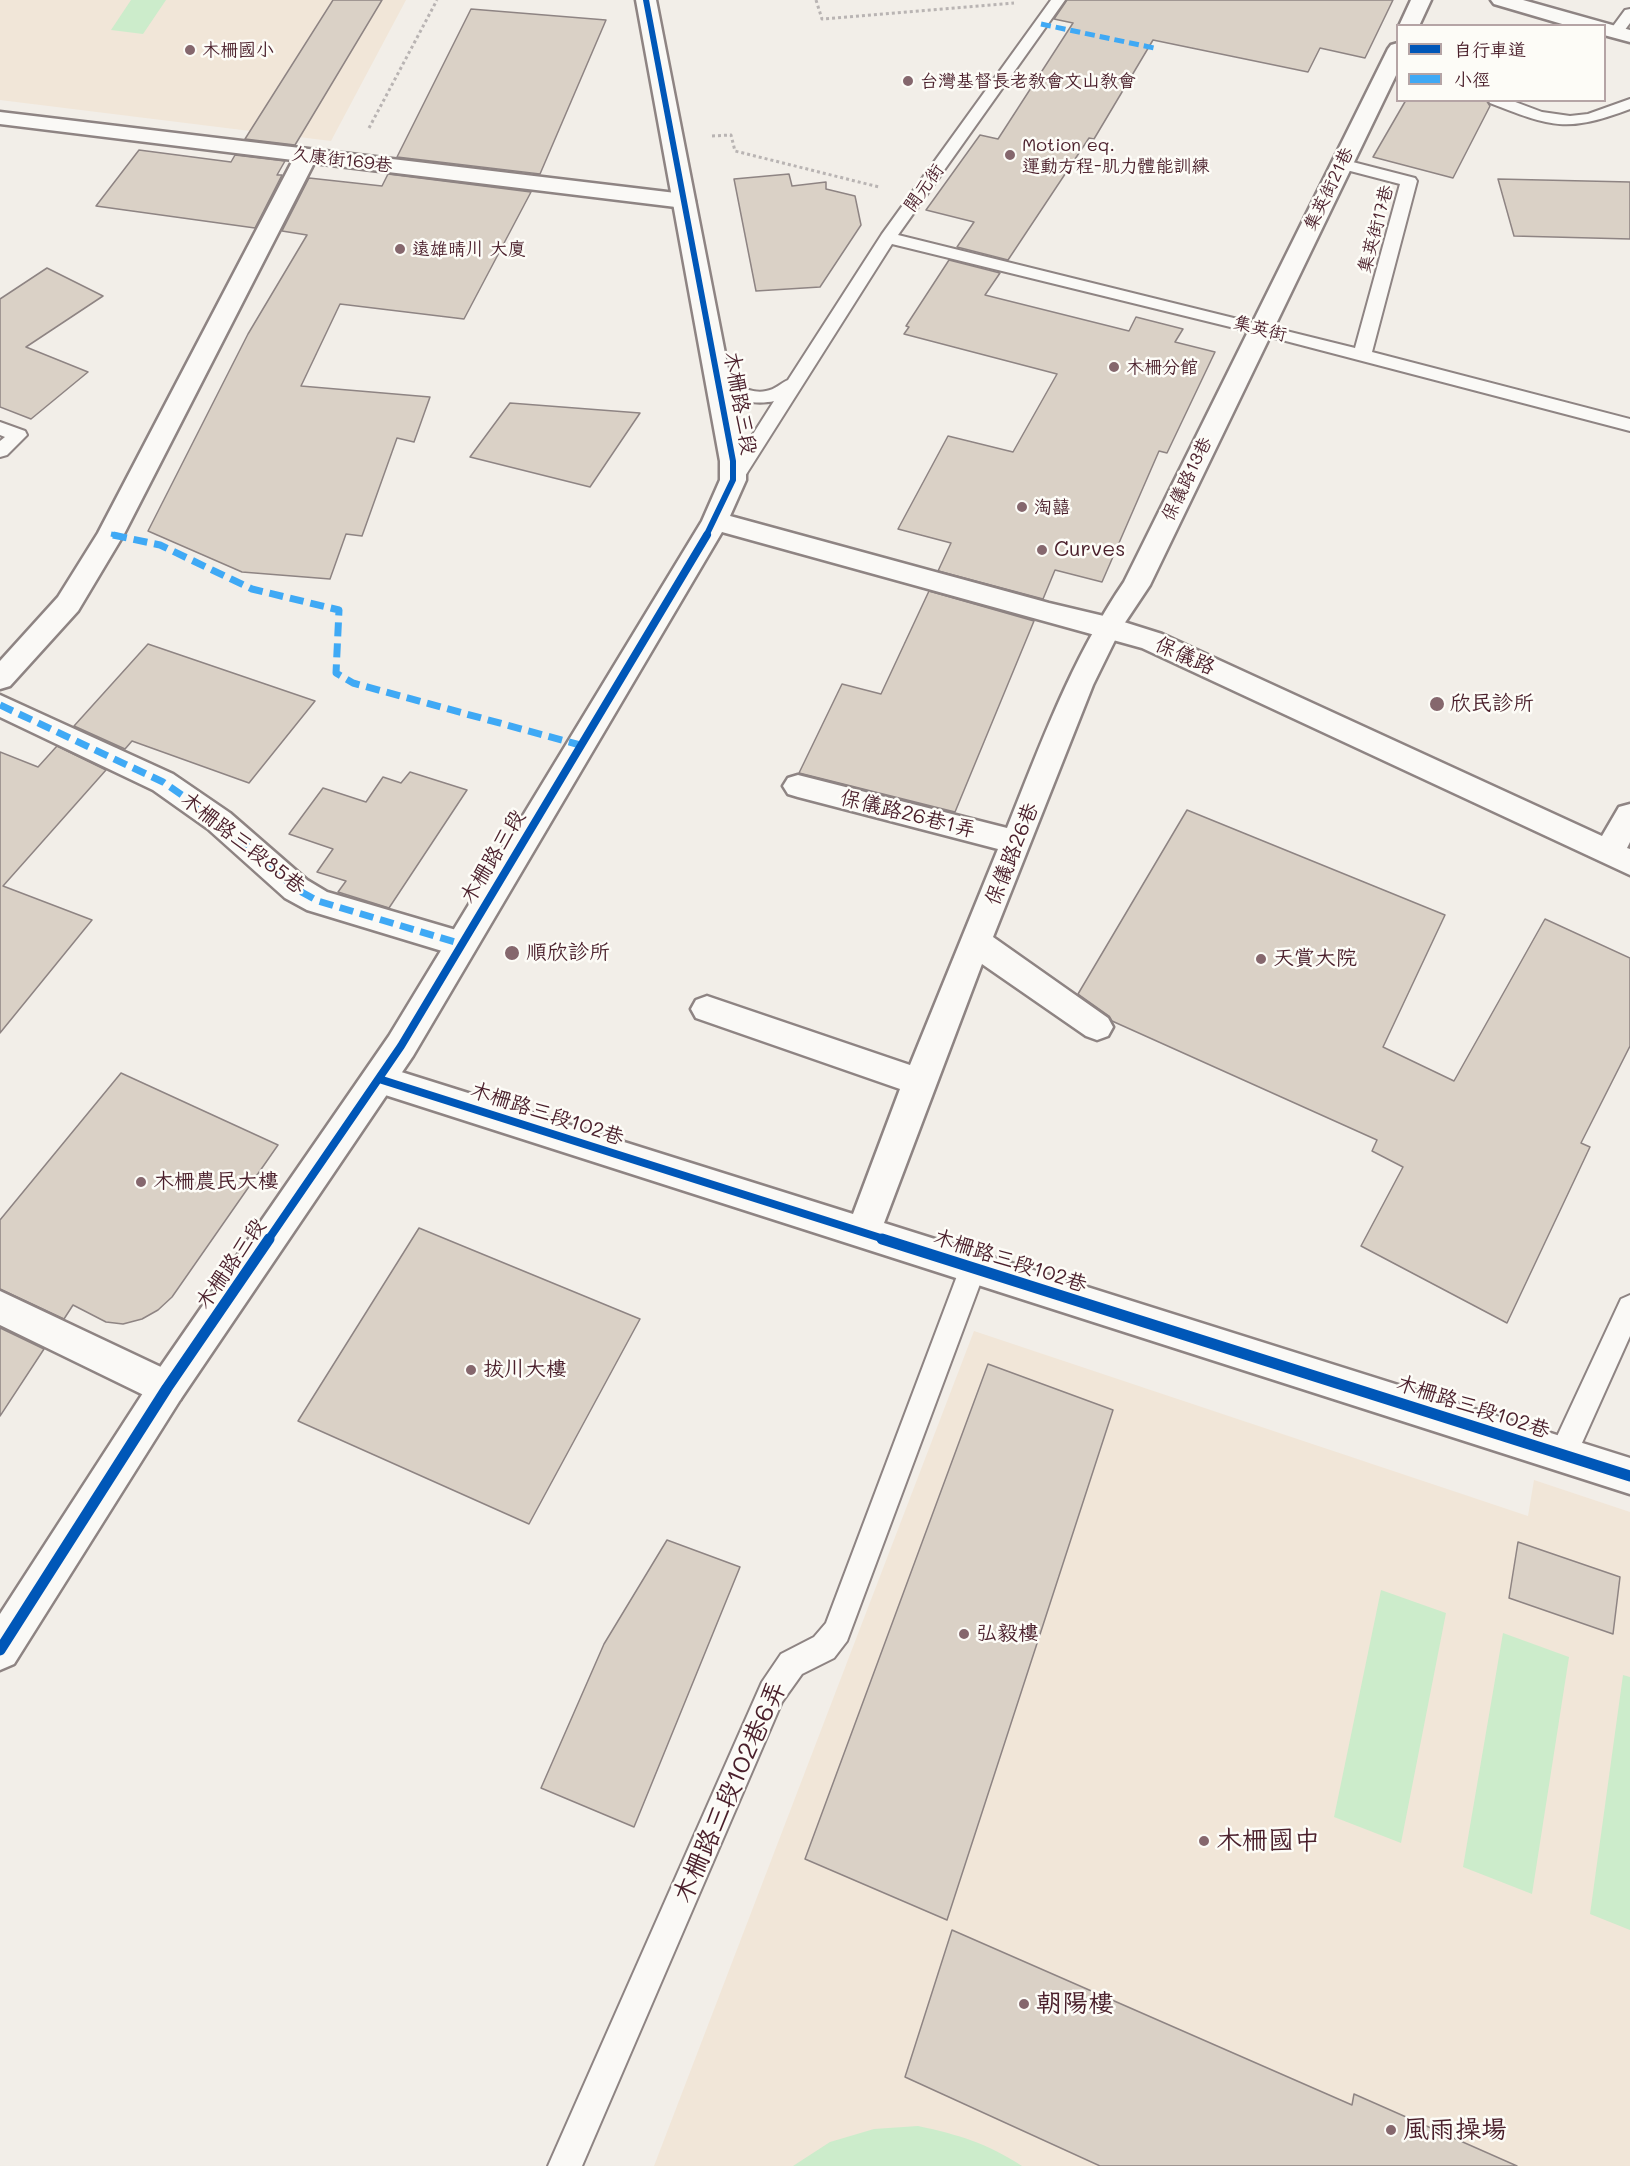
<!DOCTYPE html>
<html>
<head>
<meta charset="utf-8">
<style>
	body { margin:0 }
	#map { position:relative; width:1630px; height:2166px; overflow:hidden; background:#f2eee8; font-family:Mali,"LXGW WenKai TC",sans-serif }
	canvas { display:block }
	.legend { position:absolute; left:1396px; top:24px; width:210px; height:78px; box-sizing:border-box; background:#fdfcf7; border:2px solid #b5a4a5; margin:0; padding:8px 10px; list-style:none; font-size:18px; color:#4a1f2b }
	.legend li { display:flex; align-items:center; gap:12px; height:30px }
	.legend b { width:30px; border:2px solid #b5a4a5 }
</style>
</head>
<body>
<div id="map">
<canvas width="1630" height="2166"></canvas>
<ul class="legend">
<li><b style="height:8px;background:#0057b8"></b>自行車道</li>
<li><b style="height:8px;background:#3fa9f5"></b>小徑</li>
</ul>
</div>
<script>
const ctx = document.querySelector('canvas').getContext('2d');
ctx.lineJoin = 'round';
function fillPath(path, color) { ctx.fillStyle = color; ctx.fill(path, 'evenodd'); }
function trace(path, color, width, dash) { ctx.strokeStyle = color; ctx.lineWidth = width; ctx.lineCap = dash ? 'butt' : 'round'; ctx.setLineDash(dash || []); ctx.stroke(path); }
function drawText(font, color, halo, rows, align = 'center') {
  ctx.font = font + ' Mali,"LXGW WenKai TC",sans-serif'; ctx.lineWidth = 5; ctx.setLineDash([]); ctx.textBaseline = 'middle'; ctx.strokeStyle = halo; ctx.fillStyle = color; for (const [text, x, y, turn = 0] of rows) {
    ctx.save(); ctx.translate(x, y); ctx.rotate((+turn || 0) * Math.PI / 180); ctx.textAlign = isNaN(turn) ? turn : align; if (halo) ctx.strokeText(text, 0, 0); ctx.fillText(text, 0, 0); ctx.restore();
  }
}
fillPath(new Path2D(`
	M0,0H406L331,141L0,100Z
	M974,1331L1528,1516L1534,1480L1630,1512V2166H654Z`), '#f1e6d8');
fillPath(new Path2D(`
	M131,0H166L143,34L111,30Z
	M1381,1590L1446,1613L1401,1843L1334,1817Z
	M1503,1633L1569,1657L1532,1894L1463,1867Z
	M1623,1675L1630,1677V1930L1590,1914Z
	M918,2126C960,2135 986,2143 1022,2166H793L830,2142L874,2129Z`), '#cceccb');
const building = new Path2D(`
	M333,0H382L295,145L245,139Z
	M1067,0H1393L1365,58L1320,48L1308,72L1153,40L1094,139L1089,138L1008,260L957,247L974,222L926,210L980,135L998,139L1073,23L1054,19Z
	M471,9L606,20L540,174L397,157Z
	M1406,100H1486L1490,106L1453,178L1373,157Z
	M139,150L231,162L235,155L285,161L277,175H282L255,228L96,206Z
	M388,174L531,192L464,319L340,304L301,386L430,397L414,442L397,438L362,536L346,534L330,579L242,572L148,531L248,334L307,235L282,231L309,178L382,186Z
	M789,174L792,186L826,182V189L855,196L861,225L820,287L756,291L734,179Z
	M1498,179L1630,182V239L1514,236Z
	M949,260L1000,273L985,295L1129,331L1136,317L1183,329L1175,342L1215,352L1167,453L1159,451L1102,582L1055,570L1043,599L938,571L951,543L898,529L948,436L1013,452L1057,374L904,334L909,327L906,326Z
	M47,268L103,296L26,347L88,372L31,419L0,407V299Z
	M510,403L640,413L590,487L470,457Z
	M929,591L1034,621L955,812L799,773L842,684L881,694Z
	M148,644L315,701L249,783L132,741L125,749L74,726Z
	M57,746L106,770L3,886L92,920L0,1033V752L38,767Z
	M410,772L467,790L389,908L338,892L346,881L317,872L333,849L289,834L323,788L366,802L383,777L401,783Z
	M1187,810L1445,915L1383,1047L1454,1081L1545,919L1630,958V1046L1581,1143L1590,1147L1507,1323L1361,1246L1403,1167L1372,1151L1377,1140L1112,1021L1109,1016L1078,994Z
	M121,1073L278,1145L172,1297L158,1310L142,1319L123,1324L106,1322L73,1305L64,1319L0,1289V1220Z
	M419,1228L640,1319L529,1524L298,1421Z
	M0,1328L44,1349L0,1416Z
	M988,1364L1113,1410L947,1920L805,1859Z
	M667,1540L740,1567L634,1827L541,1788L604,1644Z
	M1518,1542L1620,1577L1613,1634L1509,1598Z
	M952,1930L1352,2105L1354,2094L1517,2166H1100L905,2077Z`);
fillPath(building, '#dad1c6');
trace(building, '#8e8483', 1.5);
const service = new Path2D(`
	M1051,0H1065L898,235L1355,348L1400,184L1335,167L1333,164L1341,159L1415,178L1417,181L1372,352L1630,419V431L1259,334L892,244L740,484L733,486L726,484L724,480L774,401C760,405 719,401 710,388L713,384C730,379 748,395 766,391C775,390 781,383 788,380L882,234Z
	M1630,9V23L1621,35H1611L1609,32L1611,29L1625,10Z
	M1630,99V109C1566,133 1552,127 1490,103L1488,100H1510L1542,112L1570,116L1588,114Z
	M0,422L25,431L27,435L7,455L0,457V441L5,437L0,435Z
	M973,1256L982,1260L986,1268L847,1641L834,1658L802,1674L782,1702L582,2166H548L762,1682L781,1654L814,1637L826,1623L960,1268L964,1260Z
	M1630,1295V1336L1573,1463L1563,1467L1553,1463L1549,1454L1553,1445L1621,1299Z`);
const minor = new Path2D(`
	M1411,0H1431L1419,26H1399Z
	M1398,43V71L1150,585L1120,630L1093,685L993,937L1108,1018L1113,1027L1108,1036L1097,1040L1086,1036L982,964L884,1223L1630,1458V1494L379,1093L367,1089L363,1079L367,1069L379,1065L853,1214L900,1089L696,1018L691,1009L696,1000L707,996L910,1065L998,849L798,797L788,794L783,786L788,778L798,775L1007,828C1041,743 1072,658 1124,582L1388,49L1391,45Z
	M0,112L684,194L692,196L695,201L692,206L684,208L314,163L124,534L78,611L10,686L0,689V661L58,597L98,533L293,160L0,124Z
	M0,695L173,774L230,813L307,880L327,892L473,935L478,944L473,953L462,957L307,910L285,898L208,829L153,790L0,717Z
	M0,1291L180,1376L185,1388L180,1400L167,1405L154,1400L0,1325Z`);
const tertiary = new Path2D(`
	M636,0H656L746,461V480L730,516L1049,603L1108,617L1162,634L1602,836L1619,807L1630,804V842L1627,848L1630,849V875L1142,648L722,532L413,1056L180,1400L14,1664L0,1670V1614L154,1376L389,1036L702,521L720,480V461Z`);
const secondary = new Path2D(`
	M1491,0H1523L1630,30V42L1604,35V26H1569L1494,4Z`);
trace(service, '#8e8483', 4);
trace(minor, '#8e8483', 5);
trace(tertiary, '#8e8483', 5);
trace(secondary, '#8e8483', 5);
trace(new Path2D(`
	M816,0L822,19L1014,3
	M369,128L437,0
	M712,136L731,135L735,151L879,187`), '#b9b4b3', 3, [3, 3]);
fillPath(service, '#faf9f6');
fillPath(minor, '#faf9f6');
fillPath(tertiary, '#faf9f6');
fillPath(secondary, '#faf9f6');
trace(new Path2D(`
	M1041,24L1154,48
	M111,534L120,536`), '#3fa9f5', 5, [10, 5]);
trace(new Path2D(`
	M113,535L160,545L252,589L339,610L336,673L353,683L580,745
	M0,705L163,782L219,821L296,889L318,901L462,944`), '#3fa9f5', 7, [14, 7]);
trace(new Path2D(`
	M646,0L733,461V480L706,536`), '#0057b8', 6);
trace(new Path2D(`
	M379,1079L887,1240
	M268,1240L401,1046L707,535`), '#0057b8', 8);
trace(new Path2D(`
	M882,1239L1630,1476
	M0,1650L167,1388L269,1239`), '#0057b8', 11);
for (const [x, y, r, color] of [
	[190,50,6,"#85676d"],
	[908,81,6,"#85676d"],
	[1010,155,6,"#85676d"],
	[400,249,6,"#85676d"],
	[1114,367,6,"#85676d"],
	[1022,507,6,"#85676d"],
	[1042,550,6,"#85676d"],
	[1437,704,8,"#85676d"],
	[512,953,8,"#85676d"],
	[1261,959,6,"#85676d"],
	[141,1182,6,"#85676d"],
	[471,1370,6,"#85676d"],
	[964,1634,6,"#85676d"],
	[1204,1841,6,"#85676d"],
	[1024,2004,6,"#85676d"],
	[1391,2130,6,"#85676d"]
]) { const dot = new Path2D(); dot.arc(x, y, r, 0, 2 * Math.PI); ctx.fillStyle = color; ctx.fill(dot); trace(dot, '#fdfcf7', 2); }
drawText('18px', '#4a1f2b', '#fdfcf7', [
	["木柵國小",202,50],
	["台灣基督長老教會文山教會",920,81],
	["Motion eq.",1022,145],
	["運動方程-肌力體能訓練",1022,166],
	["遠雄晴川 大廈",412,249],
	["木柵分館",1126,367],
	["淘囍",1034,507]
], 'left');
drawText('18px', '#4a1f2b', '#fdfcf7', [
	["久康街169巷",342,160,7],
	["開元街",924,188,-54],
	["集英街21巷",1329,189,-64],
	["集英街17巷",1376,229,-75],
	["集英街",1260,329,14],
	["保儀路13巷",1187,479,-64]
]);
drawText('21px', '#4a1f2b', '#fdfcf7', [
	["木柵路三段",740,403,80],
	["保儀路",1185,656,24],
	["保儀路26巷1弄",908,814,14],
	["木柵路三段85巷",243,843,38],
	["保儀路26巷",1012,854,-68],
	["木柵路三段",493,857,-59],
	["木柵路三段102巷",547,1114,18],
	["木柵路三段102巷",1010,1261,18],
	["木柵路三段",231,1264,-55],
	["木柵路三段102巷",1473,1407,18]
]);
drawText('21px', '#4a1f2b', '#fdfcf7', [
	["Curves",1054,550],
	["欣民診所",1450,704],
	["順欣診所",526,953],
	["天賞大院",1273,959],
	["木柵農民大樓",153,1182],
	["拔川大樓",483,1370],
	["弘毅樓",976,1634]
], 'left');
drawText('26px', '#4a1f2b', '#fdfcf7', [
	["木柵路三段102巷6弄",730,1792,-66]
]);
drawText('26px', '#4a1f2b', '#fdfcf7', [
	["木柵國中",1216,1841],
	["朝陽樓",1036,2004],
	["風雨操場",1403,2130]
], 'left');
</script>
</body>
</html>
